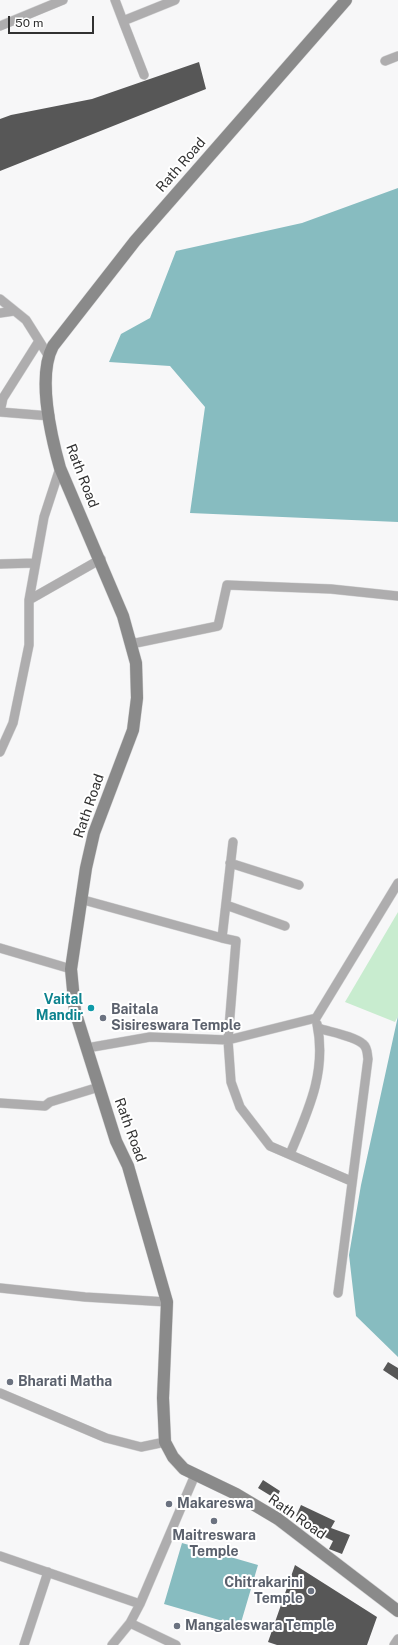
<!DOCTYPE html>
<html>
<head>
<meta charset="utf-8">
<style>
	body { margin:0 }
	#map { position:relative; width:398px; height:1645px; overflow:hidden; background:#f7f7f8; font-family:"Public Sans",sans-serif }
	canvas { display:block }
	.scale { position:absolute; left:8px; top:16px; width:86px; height:18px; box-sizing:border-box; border:2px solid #313131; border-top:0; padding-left:5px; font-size:12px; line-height:14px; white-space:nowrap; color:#313131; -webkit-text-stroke:3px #fff; paint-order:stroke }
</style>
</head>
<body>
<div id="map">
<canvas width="398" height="1645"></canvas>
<div class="scale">50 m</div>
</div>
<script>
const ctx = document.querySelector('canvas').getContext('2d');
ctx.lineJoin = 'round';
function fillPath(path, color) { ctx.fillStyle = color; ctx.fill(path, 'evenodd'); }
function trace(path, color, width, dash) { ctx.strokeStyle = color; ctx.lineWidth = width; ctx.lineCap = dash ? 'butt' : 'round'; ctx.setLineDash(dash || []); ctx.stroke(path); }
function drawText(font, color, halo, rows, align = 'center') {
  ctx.font = font + ' "Public Sans",sans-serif'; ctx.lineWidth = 4; ctx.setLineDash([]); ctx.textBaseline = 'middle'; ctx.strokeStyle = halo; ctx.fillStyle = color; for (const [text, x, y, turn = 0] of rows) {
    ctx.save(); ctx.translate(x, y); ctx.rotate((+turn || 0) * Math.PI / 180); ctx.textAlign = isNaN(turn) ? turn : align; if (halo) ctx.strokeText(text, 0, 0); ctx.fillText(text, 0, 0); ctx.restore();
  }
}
fillPath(new Path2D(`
	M398,912V1016L395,1022L345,1002Z`), '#c8eccf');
fillPath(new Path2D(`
	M398,188V522L190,513L205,407L170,366L109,362L121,334L150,318L176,251L302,223Z
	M398,1016V1357L356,1316L349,1255L361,1185Z
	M182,1543L258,1565L240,1626L164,1604Z`), '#87bcc0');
fillPath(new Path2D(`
	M199,62L206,89L0,171V119L11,115L92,99Z
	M388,1362L398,1368V1380L383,1370Z
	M263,1480L280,1491L276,1499L258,1488Z
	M301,1505L335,1521L331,1528L350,1535L342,1554L329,1549L333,1541L315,1532L317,1527L296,1516Z
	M295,1565L377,1617L367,1645H277L268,1642Z`), '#575757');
const street = new Path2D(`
	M115,0L123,21L175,0
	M123,21L144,75
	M0,26L63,0
	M385,61L398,56
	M0,299L26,320L48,355
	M0,313L14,311
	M39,341L3,398L0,412L50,416
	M0,564L35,563
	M29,600L44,517L60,468
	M131,641L136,643L218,626L227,585L331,589L398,596
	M0,752L13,723L29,645V600L101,559
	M230,863L299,885
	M80,899L222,938L233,842
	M226,905L285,926
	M222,938L236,941L228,1040L231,1082L240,1107L270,1146L351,1181
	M0,948L71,969
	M318,1028C330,1032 354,1036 363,1044C368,1048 367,1054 368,1059L338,1293
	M87,1048L150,1037L228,1040L316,1018L398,883
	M0,1103L45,1106L50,1102L99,1087
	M290,1154C308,1111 327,1072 317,1024
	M0,1288L85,1297L167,1302
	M0,1393L106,1438L141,1447L165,1442
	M0,1556L140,1604
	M130,1623L176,1645
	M24,1645L48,1572
	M112,1645L130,1623L140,1604L195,1475
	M394,1645L398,1639`);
const secondary = new Path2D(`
	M346,0L135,241L53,346C37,376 51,436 60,468L123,616L136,663L137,698L133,730L94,833L86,868L71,969L75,1011L116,1141L128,1166L167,1302L163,1398L165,1442L173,1457L184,1469L236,1494L278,1519L398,1611`);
trace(street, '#d3d3d4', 10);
trace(secondary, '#d3d3d4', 13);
trace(street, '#aeadae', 9);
trace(secondary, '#8a8a8a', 12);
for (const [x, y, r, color] of [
	[91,1008,4,"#0f9aa8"],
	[103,1018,4,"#6b7280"],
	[10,1382,4,"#6b7280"],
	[169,1504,4,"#6b7280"],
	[214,1521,4,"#6b7280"],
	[311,1591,4,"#6b7280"],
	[177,1626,4,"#6b7280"]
]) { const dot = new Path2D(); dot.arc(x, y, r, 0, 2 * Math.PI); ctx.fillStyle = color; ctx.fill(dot); trace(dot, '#fff', 1.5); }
drawText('14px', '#313131', '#fff', [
	["Rath Road",181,165,-49],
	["Rath Road",82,476,69],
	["Rath Road",89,806,-71],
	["Rath Road",130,1130,70],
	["Rath Road",297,1517,35]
]);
drawText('bold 14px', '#0d838f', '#fff', [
	["Vaital",83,1000],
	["Mandir",83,1016]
], 'right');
drawText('bold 14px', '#5b616d', '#fff', [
	["Baitala",111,1010],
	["Sisireswara Temple",111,1026],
	["Bharati Matha",18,1382],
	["Makareswa",177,1504],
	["Maitreswara",214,1536,"center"],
	["Temple",214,1552,"center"],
	["Chitrakarini",303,1583,"right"],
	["Temple",303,1599,"right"],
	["Mangaleswara Temple",185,1626]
], 'left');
</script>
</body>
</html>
